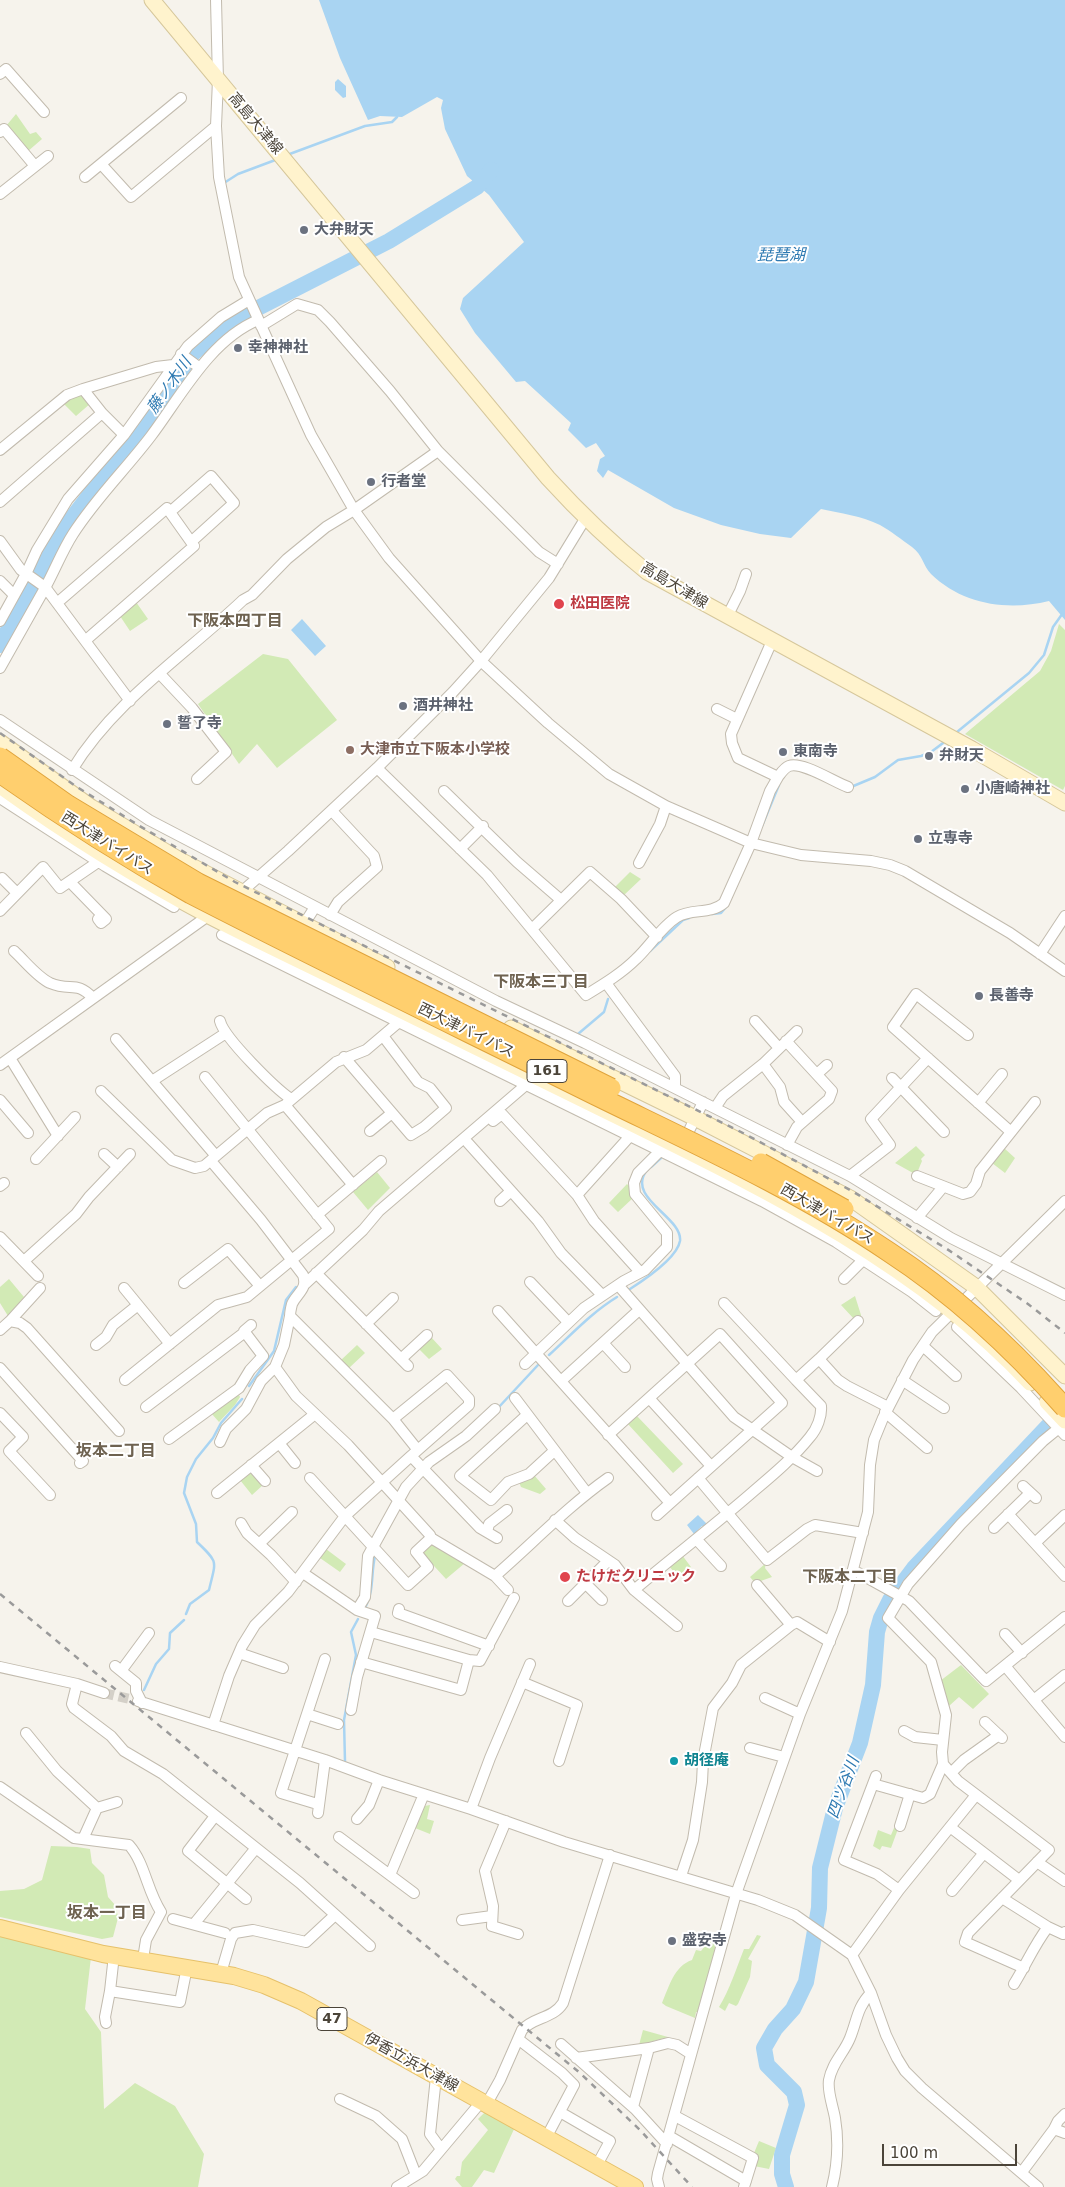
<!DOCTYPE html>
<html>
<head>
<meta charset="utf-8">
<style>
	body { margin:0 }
	#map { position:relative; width:1065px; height:2187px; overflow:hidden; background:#f6f3ec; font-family:"DejaVu Sans",sans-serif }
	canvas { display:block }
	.scale { position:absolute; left:882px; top:2144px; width:135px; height:22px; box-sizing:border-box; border:2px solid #4b4439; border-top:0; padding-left:6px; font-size:15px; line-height:18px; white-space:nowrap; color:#4b4439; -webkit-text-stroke:4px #fff; paint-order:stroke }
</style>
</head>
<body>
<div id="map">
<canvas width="1065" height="2187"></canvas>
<div class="scale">100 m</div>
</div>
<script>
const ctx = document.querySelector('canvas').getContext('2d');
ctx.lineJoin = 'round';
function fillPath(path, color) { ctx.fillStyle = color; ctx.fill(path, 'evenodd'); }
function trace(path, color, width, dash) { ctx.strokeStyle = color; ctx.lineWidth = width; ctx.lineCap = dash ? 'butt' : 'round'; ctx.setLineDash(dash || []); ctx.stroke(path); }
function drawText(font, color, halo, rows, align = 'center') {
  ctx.font = font + ' "DejaVu Sans","Noto Sans JP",sans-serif'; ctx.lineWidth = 4; ctx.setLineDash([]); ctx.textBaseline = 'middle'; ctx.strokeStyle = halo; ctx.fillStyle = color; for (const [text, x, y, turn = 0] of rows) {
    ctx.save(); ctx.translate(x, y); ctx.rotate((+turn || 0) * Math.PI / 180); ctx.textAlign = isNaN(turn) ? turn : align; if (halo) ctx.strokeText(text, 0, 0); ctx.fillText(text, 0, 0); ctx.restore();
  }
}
fillPath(new Path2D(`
	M16,114L30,134L36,132L42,139L27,152L6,126Z
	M83,392L91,403L76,416L63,403L74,395Z
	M136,602L148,619L130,631L120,616Z
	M1059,624L1065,630V786L1063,790L965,734L1040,671L1051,651Z
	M263,654L288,659L337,720L277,768L257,744L239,764L198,704Z
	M630,872L641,879L623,896L614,888Z
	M916,1146L925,1155L921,1159L922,1161L917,1173H913L895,1163Z
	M1004,1148L1015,1158L1005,1173L992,1163Z
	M377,1172L390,1188L368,1210L353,1192Z
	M627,1184L630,1187L633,1198L618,1212L609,1203Z
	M9,1279L24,1297L8,1316L0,1303V1287Z
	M855,1296L861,1315V1324L854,1319L841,1305Z
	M431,1337L442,1349L429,1359L419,1349Z
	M357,1345L365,1353L348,1369L340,1361Z
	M239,1395L240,1397L235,1405L219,1422L211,1413L232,1397Z
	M636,1415L683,1464L673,1473L627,1423Z
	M248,1473L254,1474L263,1485L252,1495L240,1480Z
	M534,1475L546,1489L540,1494L521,1487L519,1482Z
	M433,1545L465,1563L446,1579L423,1554L425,1547Z
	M326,1549L346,1564L340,1572L320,1558Z
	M682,1555L691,1567L678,1577L669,1566Z
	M766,1563L765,1568L772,1577L755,1583L750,1577Z
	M961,1665L989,1694L973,1709L959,1697L949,1706L940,1681Z
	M430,1805L427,1819L434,1821L430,1834L415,1828L424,1806Z
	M894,1828L898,1829L891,1848L882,1846L880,1850L873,1846L878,1830L891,1835Z
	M51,1846L77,1847L90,1849L92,1863L104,1875L108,1897L116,1906L118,1918L113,1937L102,1939L0,1917V1891L24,1889L42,1880Z
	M0,1934L91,1957L85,2009L101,2032L104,2109L135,2083L175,2106L204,2154L198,2187H0Z
	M757,1935L761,1936L748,1959L752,1961L750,1977L738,2004L736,2006L729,2003L725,2011L719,2007C730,1989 736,1969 744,1949H749Z
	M709,1941L716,1944L699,2012H696L695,2018L666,2006L662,2003C669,1987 674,1966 692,1960L696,1950L701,1951Z
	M643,2030L668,2037L639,2045Z
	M485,2112L515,2127L494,2173L484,2170L472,2187H462L455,2179L457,2176H460L462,2162L488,2130L478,2119Z
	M759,2141L776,2148L769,2169L754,2166L757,2155L754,2153Z`), '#d2eab5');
fillPath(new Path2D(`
	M319,0H1065V620L1049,601C1008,611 963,605 931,574C923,566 923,555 912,547C902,540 891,531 880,525C862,516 840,513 821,509L791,538L760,534L721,525L674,508L608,470L603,478L597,471L600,459L605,456L596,443L586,448L568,430L571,423L525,381L516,382L475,333L460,309L463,298L524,242L489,195L467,176L445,129L441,108L443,100L437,97L402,117L380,116L368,120L340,58Z
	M338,79L346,86V97L343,98L335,90V82Z
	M302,619L326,646L315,656L291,630Z
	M698,1515L707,1524L704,1527L702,1526L694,1534L687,1525Z`), '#a9d4f2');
trace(new Path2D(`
	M287,155L365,126L392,122L397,117
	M224,183L238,174L278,159
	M957,732L1029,673L1044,655L1053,627L1065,610
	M851,787L875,777L898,760L921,756L931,752L943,743
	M762,826L779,785
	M712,914L721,913L726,907
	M650,951L683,920L689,918
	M578,1034L604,1012L608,999
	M651,1167L661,1158
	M630,1289C644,1280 677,1258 680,1241C683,1217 625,1198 647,1170
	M549,1355C572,1334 591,1313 617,1297
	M249,1386L274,1351L286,1300L296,1287
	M498,1408L538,1365
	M366,1606C374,1590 371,1573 375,1556
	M186,1614L190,1604L209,1590C216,1560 219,1563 197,1542L196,1524L184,1493L187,1477L196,1459L213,1438L221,1423L242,1399
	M144,1690L156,1664L169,1649L170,1633L184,1620
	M345,1762L344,1720L356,1655L351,1632L358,1619`), '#a9d4f2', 2.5);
trace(new Path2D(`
	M0,645L62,531L167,394L190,356L233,319L258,308L389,241L477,187L491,170
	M786,2187L782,2174V2155L797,2105L794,2092L767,2065L764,2048L775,2029L793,2009L806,1982L819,1908L820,1868L835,1808L860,1743L873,1685L877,1632L881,1618L890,1600L914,1568L1048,1426`), '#a9d4f2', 16);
trace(new Path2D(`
	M104,1693L138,1701`), '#d4d0c8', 10, [10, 5]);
const street = new Path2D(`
	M216,0L218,80L216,126L219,177L239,277L311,435L354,510L389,558L481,661L548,723L609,774L666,806L751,843L801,855L871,861L890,865L905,871L1010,933L1065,971
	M0,74L6,69L44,112
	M0,132L4,129L35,166
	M101,164L131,197L216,126
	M85,177L181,98
	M0,194L48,156
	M261,326L297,304L318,310L330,322L390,391L438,451L539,552L558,564
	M181,354L200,368
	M102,413L83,389L156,367L173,365
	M0,450L67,395L83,389
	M0,502L102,413L124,435
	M170,512L211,476L234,503L191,542
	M0,541L21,570L45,587L130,701
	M0,581L14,595
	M57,603L167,508L194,546L86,640
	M727,617L740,591L746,574
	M0,621L26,574L37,550L68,499L124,435L188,346L221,317L249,300
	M0,668C15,641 30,615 45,588C55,570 62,551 73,534C96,498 126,469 151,436C181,396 210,340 258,320
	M160,674L192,708L226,752L197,779
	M717,709L737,719
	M0,720L149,820L496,1001L585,1043L850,1176L951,1238L1065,1295
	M377,768L487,875L586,995C604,984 622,973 636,959C650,946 661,927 677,917C692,908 710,915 724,903L751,843L770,791L778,777L738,758L732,743L731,734L772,641
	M72,770C114,701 185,655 243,600L252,595L287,559L326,527L354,510L438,451
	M778,777C781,773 784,768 789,766C802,761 834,782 848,787
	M444,791L517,862L561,900
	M0,798L105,866L174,907
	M460,849L483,826
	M639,863L660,824L666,806
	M2,878L17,893
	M70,882L106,919L101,923L98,919
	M238,895L288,851L377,768L453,692L481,661L549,578L585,519
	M0,911L43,867L60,888L98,862
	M330,915L338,902L377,867L374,856L332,811
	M533,928L590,872L621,899L657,937
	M301,929L315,907
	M222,935L762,1201L836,1242L912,1292L917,1285
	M14,951C25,961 37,977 50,983C71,992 76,980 93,998
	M1040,954L1065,916
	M606,983L675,1076V1088
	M220,1021C224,1038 276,1089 291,1099
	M755,1021L779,1048
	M968,1035L916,994L893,1027L1011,1132
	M116,1039L216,1156
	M786,1041L832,1091L829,1099L797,1127L787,1145
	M344,1057L411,1135L424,1127L446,1108L430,1088L418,1082L383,1036
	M10,1058L58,1136
	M763,1064L780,1087L784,1102L802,1122
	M0,1065L212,913
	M817,1074L827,1065
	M892,1078L944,1132
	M152,1081L226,1033
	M101,1091L172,1160L195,1168L204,1166L267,1113L285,1105L336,1062L366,1050L399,1022
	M0,1100L28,1133
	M978,1103L1002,1074
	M285,1105L353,1185
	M715,1108L723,1096L763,1064L797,1031
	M493,1121L502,1114L577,1195L594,1221L640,1272
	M370,1131L392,1113
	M684,1141L703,1102
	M468,1143L538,1221L561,1253L602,1295
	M104,1154L118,1167
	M36,1159L75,1117
	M211,1161L261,1220L303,1275C308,1289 297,1293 292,1304C291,1308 290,1312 290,1316L393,1419L417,1449
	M850,1176L890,1145L871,1119L928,1058
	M917,1176L963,1194L970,1192L976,1184L980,1171L1035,1102
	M0,1186L4,1183
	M577,1195L631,1135
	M500,1201L511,1191
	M317,1215L381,1161
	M917,1218L943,1187
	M0,1237L38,1276
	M24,1261L76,1214L89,1197L130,1154
	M316,1273L408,1366
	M844,1279L863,1260
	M530,1282L568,1322
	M184,1283L228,1249L260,1286
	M305,1284L363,1230L379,1211L527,1084
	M618,1285L734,1417L792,1457L817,1471
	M124,1288L170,1344
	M912,1292L936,1311
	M724,1303L796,1380L819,1359
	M498,1311L670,1503
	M10,1321L40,1288
	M858,1321L819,1359L838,1380L847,1386L888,1407
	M366,1324L393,1298
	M957,1327L1021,1388L1065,1435
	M0,1330L10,1321L20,1323L27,1328L119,1431
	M603,1343L625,1367
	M96,1345L106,1337L113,1325L138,1305
	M923,1346L956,1376
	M401,1359L427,1335
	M525,1364L584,1308L624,1281L645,1270L667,1247V1233L635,1194L634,1183L638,1173L661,1150
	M275,1367L296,1396L348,1445L430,1535L431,1538L416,1552L428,1567L408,1585L310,1478
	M0,1368L83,1461L80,1463
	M125,1380L218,1305L247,1297L329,1229L205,1077
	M902,1380L944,1408
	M561,1381L639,1310
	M515,1398L587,1493
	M649,1398L711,1466
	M146,1407L245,1332
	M885,1412L927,1448
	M0,1413L23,1437L9,1451L50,1495
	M527,1415L460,1476L491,1500L508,1482L529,1474L554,1451
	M393,1419L447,1375L469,1399V1405L411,1456L480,1528L497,1538
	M608,1435L720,1334L782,1403L657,1515
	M169,1439L239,1388L250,1370L263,1356L244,1331L251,1325
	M220,1442L226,1429L246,1409L261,1381L275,1367L284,1345L290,1316
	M279,1443L295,1463
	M251,1465L265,1481
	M698,1478L767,1560L807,1529L815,1525L863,1533
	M1023,1486L1036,1498
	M217,1493L315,1414
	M1008,1514L1065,1576
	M555,1520L575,1538L615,1565L634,1590L677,1626
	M241,1523L247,1533L271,1555L296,1582
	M994,1528L1030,1493
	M487,1532L489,1524L507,1510
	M431,1538L495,1576L508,1590
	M697,1540L721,1566
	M1035,1543L1065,1515
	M259,1544L292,1512
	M853,1570L909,1601L986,1681L1065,1617
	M303,1573L357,1610L375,1616L357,1677L351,1710
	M495,1576C533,1543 567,1507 608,1478
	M586,1584L602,1600
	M757,1585L791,1625
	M634,1590C674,1556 715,1525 755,1490C774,1474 794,1457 810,1437C817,1429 822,1416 821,1406L796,1380
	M568,1601L608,1561
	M399,1609L398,1613L489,1646
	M357,1610L365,1597L368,1556L406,1487L429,1462L466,1436L495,1409
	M371,1632L469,1660L480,1661L514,1598
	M1005,1634L1022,1653
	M239,1653L283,1668
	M361,1662L461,1690L469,1660
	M115,1666L136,1683V1691L142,1703
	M0,1667L77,1684L104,1693
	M1006,1667L1065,1737
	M121,1671L149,1633
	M522,1682L577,1705L559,1761
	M77,1684L72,1704L74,1708L111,1736L124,1751L163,1774L300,1883L370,1946
	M765,1698L800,1714
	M1035,1699L1065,1675
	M138,1701L325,1760L379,1780L471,1809L564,1842L758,1900L795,1915L852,1955L871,1993L886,2035L897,2058L905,2071L922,2088L1038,2187
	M307,1714L338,1724
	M985,1722L1002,1738
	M213,1725L229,1676L242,1646L255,1625L288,1592L345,1516L411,1456
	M904,1731L915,1737L943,1740
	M26,1733L57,1771L97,1808L83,1839
	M750,1748L784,1757
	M951,1773L964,1760L999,1735
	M876,1776L844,1860L877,1874L899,1890
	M873,1784L923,1798L930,1794L943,1764
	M0,1787L74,1838L129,1845C145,1863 147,1891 161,1912L146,1940L143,1959
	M314,1803L281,1793L325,1659
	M97,1808L117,1802
	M471,1809L490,1758L530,1664
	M318,1813L325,1760
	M215,1816L188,1851L246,1899
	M357,1819L369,1805L379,1780
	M506,1821L485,1871L493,1906L492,1926L518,1934
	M900,1826L910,1794
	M950,1827L1019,1880
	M339,1837L414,1893
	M1037,1862L1065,1881
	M390,1875L424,1794
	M681,1876L693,1840L702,1782L703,1761L713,1708L732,1683L741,1665L791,1625L797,1622L830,1642
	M952,1891L984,1853
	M1002,1898L1048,1927L1063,1934L1065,1932
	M173,1919L225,1933
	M462,1920L492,1916
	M194,1924L256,1848
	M852,1955L899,1890L976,1795
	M1024,1968L965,1942L968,1933L1049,1850L958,1781L943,1764L942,1752L946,1715L931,1662L888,1618L908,1584L961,1524L1043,1441L1065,1423
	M221,1973L231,1939L235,1933L253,1930L306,1942L335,1915
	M1014,1984C1026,1965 1034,1945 1048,1927
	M110,1991L180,2002L187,1967
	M106,2023L105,2017L110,1991L114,1955
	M518,2039L562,2073L574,2085L546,2138
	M561,2044L635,2109L667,2144
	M576,2058L649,2048L668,2043L677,2045L691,2054
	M436,2077L430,2134L441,2149
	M340,2099L376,2116L402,2139L416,2175
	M486,2105L500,2080L522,2030C533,2017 553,2019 563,2003L610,1855
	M633,2107L649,2048
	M560,2112L610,2141L597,2165
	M675,2116L753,2158L744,2187
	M1054,2129L1058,2121L1065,2114
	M669,2136L746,2181
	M1022,2172L1054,2129L1065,2133
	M397,2187L423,2171L481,2102
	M659,2187L657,2179L658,2173L736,1894L800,1714L842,1611L868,1512L870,1465L874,1440L883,1418L913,1360L932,1332L1065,1201
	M832,2187C838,2163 839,2142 835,2118C833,2106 827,2091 829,2080C832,2063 844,2053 850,2038C857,2021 857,2007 871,1993`);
const secondary = new Path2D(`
	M152,0L548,478C579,512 611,543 647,572L972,749L1065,803
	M0,742L91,807L178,859L387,967
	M0,786C65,833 138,878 209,916C255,940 303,962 349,985C441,1030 532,1075 624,1120C768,1191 918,1264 1030,1383
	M511,1028L695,1118L850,1198L976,1287L1065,1376
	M1047,1402L1065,1421`);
const primary = new Path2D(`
	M0,1928L103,1954L234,1976L264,1985L301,2001L635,2187`);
trace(street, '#c2bbae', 12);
trace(secondary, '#d6c79b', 17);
trace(primary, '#e6c16a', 18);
trace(street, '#fff', 10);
trace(secondary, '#fff3cd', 15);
trace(primary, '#ffe39c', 16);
trace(new Path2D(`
	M0,733L77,787L138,825L235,882L741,1132L852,1191L947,1249L1028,1304L1065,1333
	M0,1594L580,2073L640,2130L692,2187`), '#9a9a9a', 2.5, [6, 6]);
const highwayBridge = new Path2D(`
	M0,757L68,805L198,883L611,1088
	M0,773C62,817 125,857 191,894C325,963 460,1028 595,1095C695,1144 797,1190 889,1252C955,1295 1013,1349 1065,1408
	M761,1163L844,1209`);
trace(highwayBridge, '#e0a43c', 21, []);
trace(highwayBridge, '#ffcf6e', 19);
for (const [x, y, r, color] of [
	[304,230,5,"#6b7280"],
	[238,348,5,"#6b7280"],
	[371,482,5,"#6b7280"],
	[559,604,6,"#e0444e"],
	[403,706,5,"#6b7280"],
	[167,724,5,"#6b7280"],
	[350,750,5,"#8d6e63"],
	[783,752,5,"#6b7280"],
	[929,756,5,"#6b7280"],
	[965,789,5,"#6b7280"],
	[918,839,5,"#6b7280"],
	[979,996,5,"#6b7280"],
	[565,1577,6,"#e0444e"],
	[674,1761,5,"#0f9aa8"],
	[672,1941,5,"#6b7280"]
]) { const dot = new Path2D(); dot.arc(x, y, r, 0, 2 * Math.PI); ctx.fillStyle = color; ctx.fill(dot); trace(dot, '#fff', 2); }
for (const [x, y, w] of [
	[547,1071,40],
	[332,2019,30]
]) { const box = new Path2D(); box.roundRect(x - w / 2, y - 11.5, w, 23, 4); ctx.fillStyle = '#fff'; ctx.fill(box); trace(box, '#4b4439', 1); }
drawText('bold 14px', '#4b4439', null, [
	["161",547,1071],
	["47",332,2019]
]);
drawText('15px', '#4b4439', '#fff', [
	["高島大津線",255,124,50],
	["高島大津線",674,586,31],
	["西大津バイパス",107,844,32],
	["西大津バイパス",466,1031,26],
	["西大津バイパス",827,1215,30],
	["伊香立浜大津線",411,2063,29]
]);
drawText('bold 15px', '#5b616d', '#fff', [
	["大弁財天",314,230],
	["幸神神社",248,348],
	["行者堂",381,482],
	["酒井神社",413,706],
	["誓了寺",177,724],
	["東南寺",793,752],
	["弁財天",939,756],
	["小唐崎神社",975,789],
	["立専寺",928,839],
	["長善寺",989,996],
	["盛安寺",682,1941]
], 'left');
drawText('bold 15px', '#be3a42', '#fff', [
	["松田医院",570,604],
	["たけだクリニック",576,1577]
], 'left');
drawText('bold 15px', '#785e54', '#fff', [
	["大津市立下阪本小学校",360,750]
], 'left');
drawText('bold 15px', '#0d838f', '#fff', [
	["胡径庵",684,1761]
], 'left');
drawText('italic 16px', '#2e7ab2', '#fff', [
	["琵琶湖",781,256],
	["藤ノ木川",170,386,-55],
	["四ツ谷川",844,1788,-70]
]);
drawText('bold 16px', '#6e6250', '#fff', [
	["下阪本四丁目",235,622],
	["下阪本三丁目",541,983],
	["坂本二丁目",116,1452],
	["下阪本二丁目",850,1578],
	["坂本一丁目",107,1914]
]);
</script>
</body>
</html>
